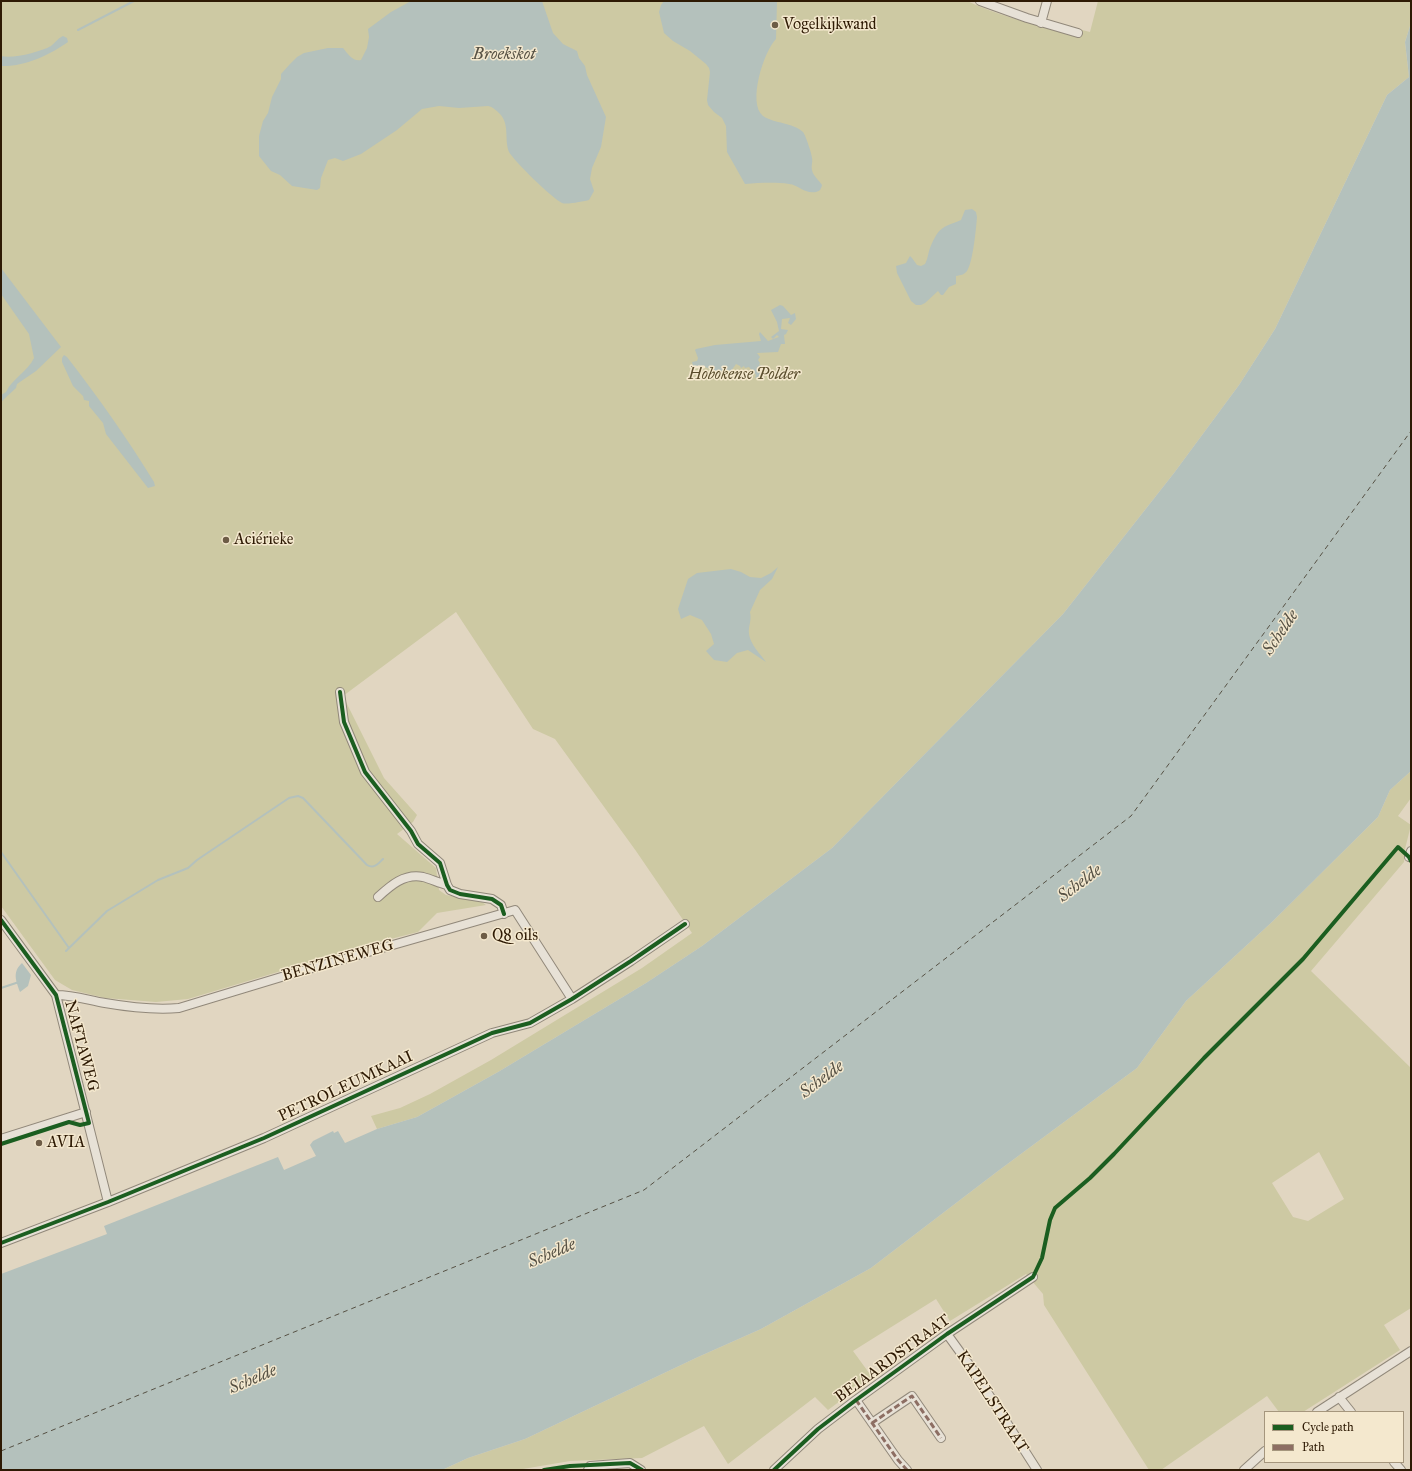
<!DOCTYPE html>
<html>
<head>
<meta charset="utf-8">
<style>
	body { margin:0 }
	#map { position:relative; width:1412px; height:1471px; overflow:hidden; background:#e1d6c1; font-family:"IM FELL Great Primer",serif }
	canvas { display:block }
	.frame { position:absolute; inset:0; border:2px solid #2e1a04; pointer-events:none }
	.legend { position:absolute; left:1264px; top:1411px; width:140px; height:52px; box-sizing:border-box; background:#f4e8ce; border:1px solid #a5967d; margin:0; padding:5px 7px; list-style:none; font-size:12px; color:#2e1a04 }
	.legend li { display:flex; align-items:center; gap:8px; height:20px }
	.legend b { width:20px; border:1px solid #a5967d }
</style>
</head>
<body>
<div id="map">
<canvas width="1412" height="1471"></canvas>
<div class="frame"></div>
<ul class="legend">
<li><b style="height:5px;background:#1b5e20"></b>Cycle path</li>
<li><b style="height:5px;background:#8d6e63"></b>Path</li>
</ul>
</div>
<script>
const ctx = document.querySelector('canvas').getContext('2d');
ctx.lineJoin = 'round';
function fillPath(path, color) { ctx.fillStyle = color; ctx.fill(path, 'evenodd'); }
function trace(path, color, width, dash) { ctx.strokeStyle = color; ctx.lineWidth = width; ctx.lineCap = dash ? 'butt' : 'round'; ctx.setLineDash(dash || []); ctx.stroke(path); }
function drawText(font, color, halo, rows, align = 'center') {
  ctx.font = font + ' "IM FELL Great Primer",serif'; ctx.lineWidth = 3; ctx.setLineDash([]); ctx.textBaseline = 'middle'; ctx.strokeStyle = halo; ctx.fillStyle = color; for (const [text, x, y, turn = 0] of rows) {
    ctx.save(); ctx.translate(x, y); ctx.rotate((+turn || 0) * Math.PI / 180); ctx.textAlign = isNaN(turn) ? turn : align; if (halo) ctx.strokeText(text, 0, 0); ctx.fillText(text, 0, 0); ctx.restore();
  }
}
fillPath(new Path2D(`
	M1,1H967C997,15 1029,23 1060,31L1062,25L1090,32L1098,1H1411V23L1405,42L1409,77L1387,95L1275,329L1239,385L1174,473L1063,614L832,848L702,946L646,983L498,1072L417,1117L377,1129L371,1116L400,1108L430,1094L491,1060L642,968L692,933L636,851L555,739L533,729L456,612L343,696L384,778L417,815L413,822L397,834L436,868L439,890L446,895L482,902L486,905L437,913L418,932L371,944L188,999L156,1002L105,998L72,990L55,980L1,906Z
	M1411,771V798L1398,816L1411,825L1405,849L1404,862L1311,971L1411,1068V1308L1384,1325L1400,1350L1303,1412H1279L1267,1396L1161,1470H1149L1044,1305L1043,1294L1026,1274L950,1321L936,1299L853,1351L872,1377L828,1410L815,1397L728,1464L704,1426L642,1458L570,1461L517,1470H442L468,1458L525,1439L698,1357L761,1329L871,1268L998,1171L1137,1068L1186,1001L1272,922L1378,817L1390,790ZM1319,1152L1344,1199L1308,1221L1293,1217L1272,1183Z`), '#cdc9a3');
fillPath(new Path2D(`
	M411,1H542L553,33L563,44L577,51L579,58L585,66L587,75L606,117L601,147L592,168L590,179L594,191L589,200C584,201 567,205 562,203C553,199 514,161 509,152C504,139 510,125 500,114C496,110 493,107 488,106L459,108L439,106L422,109L397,130L361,154L343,161L335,158L328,160L321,178L320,188L317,190L292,186L280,175L271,171L259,156V136L263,121L268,113L272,97L281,79V74L290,64L297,57L304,53L328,48H343C348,54 353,62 361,60L367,48L369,37L368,29L391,12Z
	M664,1H777L776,39C764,51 747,103 763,116C775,124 792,122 803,132C805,134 812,154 812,158C813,162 811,165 812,170C813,176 819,180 822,185C821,189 820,191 816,192C804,194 799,185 789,184C775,182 759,183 745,184L727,152L726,126L722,118L714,112L708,105L707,100L710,72L709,68L706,64L690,51L673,41L664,33L659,12L661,5Z
	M1411,23V771L1390,790L1378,817L1272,922L1186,1001L1137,1068L998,1171L871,1268L761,1329L698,1357L525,1439L468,1458L442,1470H1V1274L107,1234L104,1226L278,1157L284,1170L316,1156L310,1145L313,1141L333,1131L334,1133L338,1131L345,1143L377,1129L417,1117L498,1072L646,983L702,946L832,848L1063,614L1174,473L1239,385L1275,329L1387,95L1409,77L1405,42Z
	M63,36L67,38L68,42C50,55 24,67 1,66V56C13,59 40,52 51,46C55,43 58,38 63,36Z
	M972,209L976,212L977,217C976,229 973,262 967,271C964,275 961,275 956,276V284L949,287L943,295H941L938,291L925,303L921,305H916L911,301L897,273L896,266L906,263L910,256L912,258L917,265L921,266L925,264C928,259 928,253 930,248C939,227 941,228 961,220L965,210Z
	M1,268L61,347L36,371L17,384L16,388L1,402V395L6,392C12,379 28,371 34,358L29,334L1,294Z
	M780,305L783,306L791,315L795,313L796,319L791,325L788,323L790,318L782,319L781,329L788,330L786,334L784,335L785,344H781L778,352L757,353L760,357L758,360L760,363L759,365L764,366L765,370L762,377L755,378L756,375L749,367L745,368L744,366L741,368L740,366L736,364L731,371H729L725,378C721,379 719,380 715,378L713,370L705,367L700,369L698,367L694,369L692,362L697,361L698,358L695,350L696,349L715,345L761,341L759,334L760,332L768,341L779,337L777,335L773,339L771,337L779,331L777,322L771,310Z
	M64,355L67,357C98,397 127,438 154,482L155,486L148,488L106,434L103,423L89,406V401L84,400L83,396L73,386L62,362V358Z
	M778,567L772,579L760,590L750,612C752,621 748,626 749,634C750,644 761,655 766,662L748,650L737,653L727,662L714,660L706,651L714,644L711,634L702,620L690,615L681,619L678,609L688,579L697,573L731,569L741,572L750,577L761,578L771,573Z
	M22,963L31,975L28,986L20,992C16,981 12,972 22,963Z`), '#b4c1bc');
trace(new Path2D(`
	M78,30L134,1
	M1,852L69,948L66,951
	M69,948L107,911L158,880L188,868L197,860L289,798L298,796L303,798L367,865C374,869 378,864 383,859
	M1,988L19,982`), '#b4c1bc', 2);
trace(new Path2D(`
	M1,1451L644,1190L1131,816L1411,431`), '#565144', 1, [5, 4]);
const minor = new Path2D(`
	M980,1L1027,18L1078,33
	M1041,23L1047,1
	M340,692L344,722L365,772L411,831L418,844L440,863L447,885L450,890L460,894L492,899L501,905L504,914
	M1409,857L1411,851
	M378,897C390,886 404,873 423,877C431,879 439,883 447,885
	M1,920L56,995L108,1202
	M56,995C73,995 88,1000 105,1003C128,1007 155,1010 179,1008L288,975L515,910L572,999
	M1,1139L86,1112
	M1,1243L108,1202L264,1138L492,1033L530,1023L572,999L631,961L685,924
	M947,1334L973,1370L1037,1470
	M1339,1397L1351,1412
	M856,1400L898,1460L907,1470
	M1317,1412L1411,1351
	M872,1423L912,1396L941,1438
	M1394,1462L1401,1470
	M588,1470L590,1466L630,1463L641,1470
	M774,1470L818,1429L856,1400L947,1334L1033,1277
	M1244,1470L1265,1451`);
trace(minor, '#91887a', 10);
trace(minor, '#e7e1d6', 8);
trace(new Path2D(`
	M856,1400L898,1460L907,1470
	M872,1423L912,1396L941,1438`), '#8d6e63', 3, [6, 3]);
trace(new Path2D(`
	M340,692L344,722L365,772L411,831L418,844L440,863L447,885L450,890L460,894L492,899L501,905L504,914
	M1,920L56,995L89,1123L80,1125L69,1122L1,1144
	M1,1243L108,1202L264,1138L492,1033L530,1023L572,999L631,961L685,924
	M544,1470L570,1466L630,1463L642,1470
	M774,1470L818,1429L856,1400L947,1334L1033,1277L1042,1258L1050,1220L1055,1208L1090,1178L1114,1154L1204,1058L1303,959L1398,847L1409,857L1411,861`), '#1b5e20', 4);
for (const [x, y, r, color] of [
	[775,25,4,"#6d5c46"],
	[226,540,4,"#6d5c46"],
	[484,936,4,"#6d5c46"],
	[39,1143,4,"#6d5c46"]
]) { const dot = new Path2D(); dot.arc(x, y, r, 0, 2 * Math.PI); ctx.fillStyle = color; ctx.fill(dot); trace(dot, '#f4e8ce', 1.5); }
drawText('16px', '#2e1a04', '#f4e8ce', [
	["Vogelkijkwand",783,25],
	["Aciérieke",234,540],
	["Q8 oils",492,936],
	["AVIA",47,1143]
], 'left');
drawText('italic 16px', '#594c2c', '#f4e8ce', [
	["Hobokense Polder",744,375]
]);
drawText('16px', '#2e1a04', '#f4e8ce', [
	["BENZINEWEG",338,961,-16],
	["NAFTAWEG",81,1046,75],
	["PETROLEUMKAAI",346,1087,-25],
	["BEIAARDSTRAAT",893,1359,-36],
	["KAPELSTRAAT",992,1402,57]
]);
drawText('italic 17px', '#565144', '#f4e8ce', [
	["Broekskot",504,55],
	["Schelde",1281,633,-56],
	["Schelde",1080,884,-37],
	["Schelde",822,1080,-37],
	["Schelde",552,1254,-23],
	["Schelde",253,1380,-23]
]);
</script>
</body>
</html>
